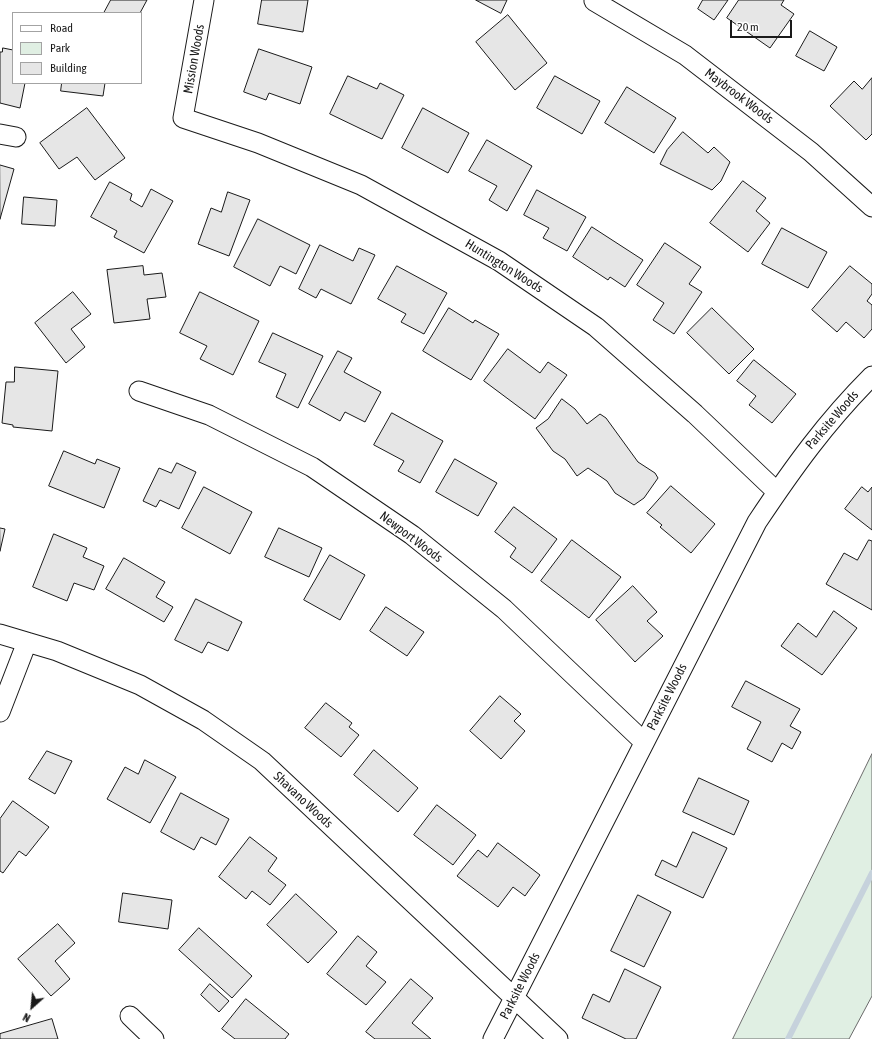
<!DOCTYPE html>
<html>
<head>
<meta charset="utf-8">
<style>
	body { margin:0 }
	#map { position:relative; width:872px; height:1039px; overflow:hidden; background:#fff; font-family:"Asap Condensed",sans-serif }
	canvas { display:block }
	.legend { position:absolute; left:12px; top:12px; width:130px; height:72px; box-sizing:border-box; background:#fff; border:1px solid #a3a3a3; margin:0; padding:5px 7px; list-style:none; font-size:12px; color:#1a1a1a }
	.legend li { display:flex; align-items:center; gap:8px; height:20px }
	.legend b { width:20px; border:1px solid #a3a3a3 }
	.north { position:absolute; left:12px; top:987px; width:40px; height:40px; -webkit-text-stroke:3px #fff; paint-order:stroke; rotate:207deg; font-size:11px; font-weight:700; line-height:16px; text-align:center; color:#1a1a1a }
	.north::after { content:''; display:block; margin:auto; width:14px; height:18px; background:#1a1a1a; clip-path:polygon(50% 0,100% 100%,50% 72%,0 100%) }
	.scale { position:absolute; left:730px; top:20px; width:62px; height:18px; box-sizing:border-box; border:2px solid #1a1a1a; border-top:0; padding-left:5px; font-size:12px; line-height:14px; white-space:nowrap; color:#1a1a1a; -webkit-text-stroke:3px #fff; paint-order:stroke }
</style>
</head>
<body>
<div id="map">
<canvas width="872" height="1039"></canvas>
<ul class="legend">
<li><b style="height:5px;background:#fff"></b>Road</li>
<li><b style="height:11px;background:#e0efe3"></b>Park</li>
<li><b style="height:11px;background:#e6e6e6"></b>Building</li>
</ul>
<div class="north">N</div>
<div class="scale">20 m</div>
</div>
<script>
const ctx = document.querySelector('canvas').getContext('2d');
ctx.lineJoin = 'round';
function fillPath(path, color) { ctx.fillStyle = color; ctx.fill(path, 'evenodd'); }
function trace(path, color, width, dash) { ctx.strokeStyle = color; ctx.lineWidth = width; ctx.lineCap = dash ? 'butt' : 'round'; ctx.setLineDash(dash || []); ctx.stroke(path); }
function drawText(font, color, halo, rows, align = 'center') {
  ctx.font = font + ' "Asap Condensed",sans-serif'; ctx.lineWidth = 3; ctx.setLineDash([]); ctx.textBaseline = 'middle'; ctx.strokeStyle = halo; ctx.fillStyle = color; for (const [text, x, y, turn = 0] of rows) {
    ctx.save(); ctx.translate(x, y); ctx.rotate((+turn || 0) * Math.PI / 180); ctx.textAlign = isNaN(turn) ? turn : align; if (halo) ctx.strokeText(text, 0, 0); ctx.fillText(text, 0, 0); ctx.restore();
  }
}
const green = new Path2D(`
	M872,754V996L849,1039H733Z`);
fillPath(green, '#e0efe3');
trace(green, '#6a6a6a', 1);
trace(new Path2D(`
	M788,1039L872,873`), '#c6d2dc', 6);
const building = new Path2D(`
	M111,0H147L140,13H104Z
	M262,0H308L303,32L258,24Z
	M476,0H507L501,13Z
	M703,0H728L714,20L698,9Z
	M739,0H784L781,5L794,14L770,48L727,18Z
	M508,15L547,63L515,90L476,42Z
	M810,31L837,47L824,71L796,56Z
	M3,48L13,50V83H25L20,108L0,103V52H2Z
	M259,49L312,67L300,104L269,93L266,100L244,92Z
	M348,76L377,89L380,83L404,95L382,139L330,114Z
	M555,76L600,101L582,134L537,108Z
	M872,78V134L866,140L830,106L854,81L862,89Z
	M62,83H105L103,96L61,91Z
	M627,87L676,118L654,153L605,123Z
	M87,108L125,158L95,180L77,157L59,169L40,143Z
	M423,108L469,133L448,173L402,148Z
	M683,132L708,153L714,147L730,162L721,181L712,190L660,164L667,150Z
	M487,140L532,166L507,211L489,200L497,186L469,171Z
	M0,165L14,169L0,219Z
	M743,181L766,198L756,211L770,223L748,252L710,223Z
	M110,182L132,194L130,200L142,207L151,189L173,201L144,253L114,237L117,231L91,217Z
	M537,190L586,217L567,251L543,238L549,228L524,215Z
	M228,192L250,200L229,256L198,244L211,208L221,212Z
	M24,197L57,200L55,226L22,224Z
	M258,219L310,245L296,274L280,266L270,286L234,267Z
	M592,227L643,260L625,287L610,277L608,280L573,257Z
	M782,228L827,252L808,288L762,264Z
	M665,243L701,267L689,284L702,292L674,334L653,320L664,303L637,285Z
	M320,245L353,261L359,248L375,255L351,304L321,289L316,298L299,289Z
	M143,266L144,275L162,273L166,297L147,299L150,319L114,323L107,270Z
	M397,266L447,293L424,334L401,322L406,314L378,299Z
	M850,266L872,284V294L867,301L872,305V329L864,338L846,322L837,332L812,310Z
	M73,292L91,314L71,329L85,347L66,363L35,323Z
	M200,292L259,321L233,375L200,359L207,346L180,333Z
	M449,308L473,323L475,320L499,334L471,380L423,351Z
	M712,308L754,349L729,374L687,333Z
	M273,333L323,356L298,408L276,397L286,374L259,362Z
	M508,349L540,373L548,362L567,375L535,419L484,381Z
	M338,351L352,358L344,372L381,392L365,422L345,412L340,421L309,404Z
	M754,360L796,394L772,423L749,405L756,396L737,381Z
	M15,367L58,371L52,431L13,427V425L2,423L6,382H14Z
	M562,399L575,409L587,424L600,414L606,418L638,462L655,473L658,478L644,498L634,505L615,493L607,481L588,468L577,476L565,459L553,451L536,428L548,419Z
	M392,413L443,441L420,483L398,471L404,461L374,445Z
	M64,451L95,464L97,459L120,468L104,508L49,486Z
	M455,459L497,483L478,516L436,492Z
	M177,463L196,472L179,509L160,500L156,507L143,501L159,468L171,473Z
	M671,486L715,524L691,553L660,527L662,525L647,513Z
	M204,487L252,512L230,554L182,528Z
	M862,487L868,492L872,487V530L845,509Z
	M514,507L557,539L532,573L510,557L516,548L495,532Z
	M0,528L5,529L0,551Z
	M279,528L322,548L309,577L265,557Z
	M54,534L87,548L83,557L104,566L94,590L74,583L67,601L33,587Z
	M572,540L621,577L589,618L541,581Z
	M869,540L872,541V610L826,584L844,553L857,560Z
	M330,555L365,575L340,620L304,600Z
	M124,558L165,582L156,597L173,607L164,622L106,589Z
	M633,586L657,612L647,621L663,636L635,662L596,620Z
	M196,599L242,622L228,651L208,642L202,653L175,640Z
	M386,607L424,632L407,656L370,631Z
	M834,611L857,628L822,675L781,646L798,623L816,637Z
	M746,681L800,709L790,726L801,732L792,749L782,743L772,762L747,749L761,722L732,707Z
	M500,696L521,714L514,721L525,731L501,759L470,731Z
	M326,703L352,723L349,727L359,735L341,757L305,728Z
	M374,750L418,788L398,812L354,775Z
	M47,751L72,761L55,794L29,779Z
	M145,760L176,777L150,823L107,799L125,767L138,774Z
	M699,778L749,801L734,835L683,812Z
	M181,793L229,819L216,845L201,837L194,850L161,832Z
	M13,801L49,827L26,856L19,851L3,873L0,871V819Z
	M437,805L476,835L453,865L414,835Z
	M693,832L727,848L703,898L655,875L662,860L676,867Z
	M250,837L277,858L268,871L286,885L270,905L252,891L246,899L219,877Z
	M498,843L540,875L525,896L513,887L498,907L457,876L478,850L487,857Z
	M123,893L172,900L168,929L119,922Z
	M296,894L337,932L308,963L267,925Z
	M638,895L671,912L644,967L611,951Z
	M58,924L75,943L55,961L70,979L51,996L18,959Z
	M199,928L252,976L232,998L179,950Z
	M358,936L377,952L366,966L386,982L366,1005L327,974Z
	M625,969L661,987L636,1039H626L582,1018L593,994L609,1002Z
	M411,979L433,998L412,1023L431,1039H375L366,1032Z
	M210,984L229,1001L219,1012L201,995Z
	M246,999L289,1034L285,1039H235L222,1029Z
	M52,1019L58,1039H0V1034Z`);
fillPath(building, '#e6e6e6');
trace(building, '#1a1a1a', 1);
const minor = new Path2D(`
	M204,0L183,118L258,143L361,185L499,261L596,327L695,414L777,492
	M594,1L685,55L811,152L872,207
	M0,134L16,137
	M139,391L209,415L312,467L412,535L504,609L644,742
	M0,634L57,651L140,685L203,720L262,761L558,1039
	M0,712L27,642
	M130,1016L154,1039
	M493,1039L757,522C793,468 826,422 872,376`);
trace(minor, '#1a1a1a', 21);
trace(minor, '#fff', 19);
drawText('13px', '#1a1a1a', '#fff', [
	["Mission Woods",194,59,-80],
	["Maybrook Woods",739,96,37],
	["Huntington Woods",504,266,32],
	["Parksite Woods",832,420,-49],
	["Newport Woods",411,537,37],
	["Parksite Woods",667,697,-63],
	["Shavano Woods",303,800,43],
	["Parksite Woods",520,986,-63]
]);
</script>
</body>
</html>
